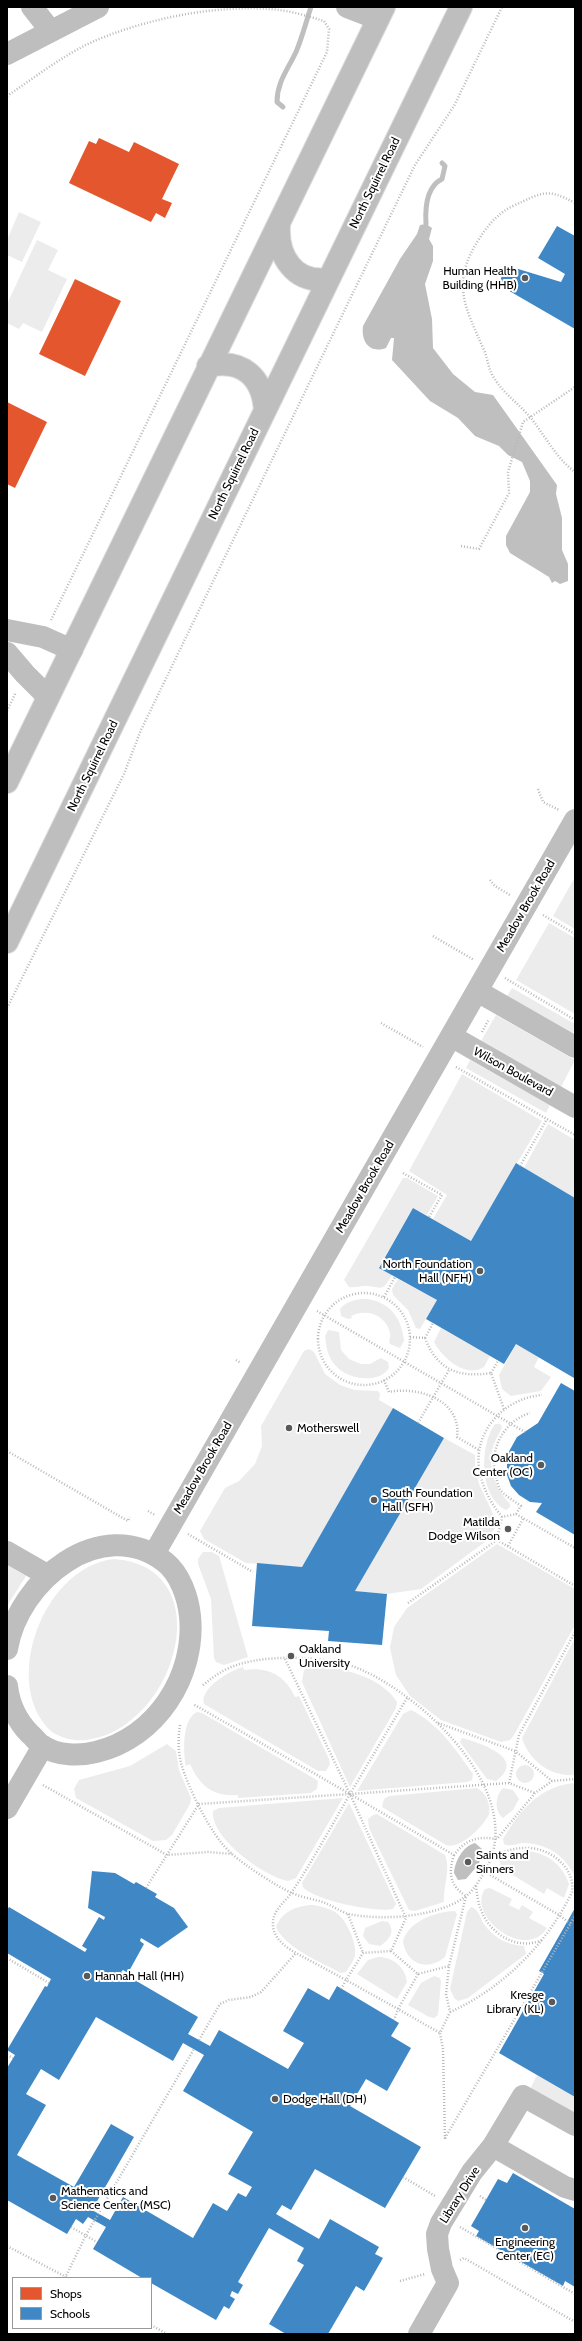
<!DOCTYPE html>
<html>
<head>
<meta charset="utf-8">
<style>
	body { margin:0 }
	#map { position:relative; width:582px; height:2341px; overflow:hidden; background:#fff; font-family:Cabin,sans-serif }
	canvas { display:block }
	.frame { position:absolute; inset:0; border:8px solid #000; pointer-events:none }
	.legend { position:absolute; left:12px; top:2277px; width:140px; height:52px; box-sizing:border-box; background:#fff; border:1px solid #999; margin:0; padding:5px 7px; list-style:none; font-size:12px; color:#000 }
	.legend li { display:flex; align-items:center; gap:8px; height:20px }
	.legend b { width:20px; border:1px solid #999 }
</style>
</head>
<body>
<div id="map">
<canvas width="582" height="2341"></canvas>
<div class="frame"></div>
<ul class="legend">
<li><b style="height:11px;background:#e4572e"></b>Shops</li>
<li><b style="height:11px;background:#3f88c5"></b>Schools</li>
</ul>
</div>
<script>
const ctx = document.querySelector('canvas').getContext('2d');
ctx.lineJoin = 'round';
function fillPath(path, color) { ctx.fillStyle = color; ctx.fill(path, 'evenodd'); }
function trace(path, color, width, dash) { ctx.strokeStyle = color; ctx.lineWidth = width; ctx.lineCap = dash ? 'butt' : 'round'; ctx.setLineDash(dash || []); ctx.stroke(path); }
function drawText(font, color, halo, rows, align = 'center') {
  ctx.font = font + ' Cabin,sans-serif'; ctx.lineWidth = 4; ctx.setLineDash([]); ctx.textBaseline = 'middle'; ctx.strokeStyle = halo; ctx.fillStyle = color; for (const [text, x, y, turn = 0] of rows) {
    ctx.save(); ctx.translate(x, y); ctx.rotate((+turn || 0) * Math.PI / 180); ctx.textAlign = isNaN(turn) ? turn : align; if (halo) ctx.strokeText(text, 0, 0); ctx.fillText(text, 0, 0); ctx.restore();
  }
}
fillPath(new Path2D(`
	M19,212L41,222L22,262L7,255V240Z
	M37,240L58,250L48,270L67,279L42,332L23,323L19,329L7,323V304Z
	M575,877V929L553,916Z
	M549,923L575,938V1014L516,980Z
	M512,988L575,1024L573,1033L507,996Z
	M496,1015L575,1060L561,1087L481,1041Z
	M470,1060L550,1105L546,1113L466,1068Z
	M462,1074L542,1121L471,1241L433,1219L447,1195L409,1171Z
	M548,1124L575,1140V1198L524,1168Z
	M403,1178H407L438,1196L427,1215L413,1208L379,1267L392,1275C381,1294 382,1286 364,1286C359,1286 354,1288 349,1287L344,1280Z
	M398,1279L437,1300L420,1329L416,1328L408,1310L393,1295L392,1289Z
	M368,1299C391,1303 402,1319 404,1341L400,1348L390,1344C388,1340 391,1339 390,1333C386,1315 367,1308 351,1316L352,1318L348,1319L341,1316L340,1309C347,1300 358,1299 368,1299Z
	M441,1328L490,1356L484,1367C465,1379 442,1357 434,1342Z
	M328,1330L339,1332L341,1350L349,1359L361,1364H370L381,1358L388,1362L389,1368C378,1385 346,1379 335,1365C328,1357 326,1347 325,1336Z
	M516,1344L539,1357L534,1367L551,1377L541,1391L511,1396L502,1389L499,1375Z
	M309,1349L314,1352L325,1374L340,1385L355,1390L378,1391L380,1394L379,1400L393,1408L302,1567L246,1563L204,1539L200,1531L225,1488L239,1481L255,1464L262,1446L261,1426L304,1351Z
	M495,1424H500L502,1427C500,1433 496,1438 494,1444C486,1466 495,1488 510,1504V1507L506,1510C479,1497 479,1446 495,1424Z
	M444,1438L475,1455V1468L479,1484L494,1516L495,1528L485,1542L421,1589L387,1594L355,1591Z
	M497,1544L575,1589V1625L514,1735L510,1740L501,1742L441,1720L410,1696L396,1675L390,1648L394,1627L407,1608Z
	M203,1552H212L219,1556L248,1657L224,1665L216,1662L214,1658L211,1599L198,1564V1559Z
	M114,1559C214,1566 183,1705 106,1735C87,1742 70,1743 52,1732C0,1686 42,1567 114,1559Z
	M7,1564L26,1576L7,1606Z
	M575,1638V1775C551,1777 529,1761 522,1738Z
	M312,1666C339,1666 382,1677 397,1702L396,1708L350,1787L302,1682L304,1670Z
	M243,1667L244,1670C268,1666 286,1676 295,1697L299,1696L329,1759L330,1764L326,1771H318L204,1704C199,1688 231,1670 243,1667Z
	M411,1710C439,1724 456,1750 473,1774L472,1780L467,1782L357,1791L403,1714Z
	M197,1712L202,1713L315,1779L318,1781L317,1789L311,1793L238,1798V1795C213,1797 200,1786 190,1764L186,1766C183,1752 182,1719 197,1712Z
	M462,1738C480,1743 528,1758 496,1781L487,1779L460,1742Z
	M167,1744L176,1751L179,1770L191,1798L190,1804L172,1835L166,1840L153,1841L76,1798L74,1789L79,1780L130,1766Z
	M516 1774a9 9 0 1 1 18 0a9 9 0 1 1-18 0Z
	M575,1783V1877C565,1855 546,1843 522,1843C516,1844 509,1847 504,1844L503,1839C520,1810 540,1786 575,1783Z
	M477,1788C486,1792 491,1805 489,1814C484,1826 460,1850 446,1845L382,1807L384,1799L389,1796Z
	M503,1788L513,1790L519,1799L513,1810L503,1818C494,1811 495,1796 503,1788Z
	M343,1798L296,1878L288,1881C265,1877 210,1838 213,1811L219,1808Z
	M349,1803L396,1904L393,1909C376,1913 313,1900 303,1887L302,1883Z
	M377,1814L445,1855C451,1869 443,1887 444,1902L415,1911L409,1910L369,1828L368,1819L373,1815Z
	M527,1851C547,1853 562,1864 569,1884L564,1898L547,1888L544,1894L501,1868L500,1861L504,1855Z
	M490,1888L512,1899L509,1905L519,1910L522,1905L533,1912L529,1918L547,1928C526,1962 466,1916 485,1889Z
	M314,1905C322,1907 333,1909 340,1916C348,1924 357,1944 355,1956C353,1962 349,1967 346,1972L341,1973C321,1962 285,1948 276,1927C282,1911 298,1905 314,1905Z
	M471,1907C479,1909 480,1918 484,1924C494,1938 507,1945 524,1946L526,1954L468,1998L458,2001L454,1998L450,1989L467,1912Z
	M455,1911L457,1914L445,1957C427,1972 406,1964 403,1941C408,1922 436,1911 455,1911Z
	M382,1921L388,1922C396,1932 389,1940 380,1946L369,1944L363,1936L365,1928Z
	M378,1957C393,1957 405,1967 407,1982L397,1999L357,1974L368,1960Z
	M434,1976L440,1978L441,1982L438,2015L434,2018L429,2017L408,2005L421,1983Z
	M537,2075L575,2097V2115L532,2090L531,2087Z`), '#ececec');
fillPath(new Path2D(`
	M426,224L432,228L429,239L433,246V261L425,284L432,319L433,348L453,374L475,392L493,395L557,485L556,494L562,518V550L568,564V581L560,584L555,581L552,583L549,577L510,553L506,545V536L530,492V481L522,462L508,455L499,446L475,436L458,418L430,401L392,360L394,338H391L386,348C369,354 361,341 363,326L400,259L417,234L420,225Z
	M475,1843L482,1849L479,1864L466,1879L458,1880L454,1873C455,1861 463,1846 475,1843Z`), '#bfbfbf');
fillPath(new Path2D(`
	M99,138L129,152L134,142L179,164L162,199L172,203L165,218L156,213L151,222L69,183L89,141L96,144Z
	M75,279L121,301L85,376L39,354Z
	M7,402L47,422L15,488L7,484Z`), '#e4572e');
fillPath(new Path2D(`
	M557,226L575,236V329L499,285L505,265L561,282L565,274L538,258Z
	M516,1163L575,1198L574,1378L516,1344L504,1364L426,1319L437,1300L379,1268L413,1208L471,1241Z
	M561,1383L575,1391V1535L536,1512L542,1503L530,1502L519,1495L511,1486L507,1475V1455L517,1437L538,1423Z
	M393,1408L444,1438L355,1591L387,1594L382,1645L328,1641L329,1631L252,1626L257,1563L302,1567Z
	M92,1871L115,1873L134,1884L136,1882L157,1894L155,1897L174,1908L188,1927L158,1948L141,1938L140,1941L144,1944L128,1973L123,1970L121,1972L198,2017L188,2034L210,2046L219,2030L288,2069L304,2043L283,2031L308,1988L329,2000L337,1986L399,2023L391,2036L411,2048L387,2091L366,2079L350,2106L421,2147L385,2208L315,2169L291,2210L282,2205L276,2214L319,2239L330,2219L379,2247L375,2254L383,2258L364,2291L356,2286L328,2334H286L269,2324L304,2265L297,2261L304,2248L269,2228L238,2282L243,2285L238,2294L232,2291L230,2296L235,2299L229,2309L224,2306L216,2320L151,2283V2278H142L93,2249L106,2227L88,2217L83,2224L76,2219L67,2234L7,2200V2068L15,2055L7,2050L45,1986L47,1987L51,1979L7,1953V1910L9,1907L85,1952L87,1949L82,1946L99,1917L104,1920L105,1917L88,1908ZM96,2017L173,2061L183,2043L204,2055L183,2091L253,2132L228,2174L252,2187L246,2197L238,2193L227,2211L213,2203L193,2238L123,2197L110,2220L92,2210L134,2137L111,2124L74,2187L17,2155L46,2105L26,2094L41,2069L59,2080Z
	M575,1908V2097L499,2053L544,1974L539,1971Z
	M513,2173L575,2209V2287L565,2281L563,2286L476,2236L479,2231L471,2226L498,2179L507,2183Z`), '#3f88c5');
trace(new Path2D(`
	M283,107L277,102C277,82 288,69 296,52C302,38 306,22 311,7
	M426,224C425,208 426,187 442,179L445,166L442,163`), '#bfbfbf', 5);
const major = new Path2D(`
	M279,225C277,256 294,284 329,279
	M208,366C243,358 263,378 265,411
	M7,782L384,7
	M7,942L461,7`);
trace(major, '#dbdbdb', 24);
trace(new Path2D(`
	M7,96C34,78 62,56 92,42C145,19 213,5 270,9C289,10 307,16 324,21L329,29L327,52L51,620
	M575,203C546,187 542,193 513,206C498,213 488,225 479,239C451,283 464,305 484,350C488,359 488,369 494,378C504,394 519,404 531,418C545,436 557,459 575,472
	M461,546L479,549L509,493L508,472L523,422L575,387
	M7,711L16,692
	M538,789L543,802L559,810
	M490,880L495,886L510,895
	M543,915L575,934
	M433,936L474,960
	M505,978L575,1020
	M7,1008L124,774L141,730L415,165L454,106L502,7
	M381,1023L423,1047
	M482,1032L489,1019
	M456,1067L575,1135
	M520,1166L547,1119
	M403,1173L442,1195L429,1217
	M318 1339a46 46 0 1 1 92 0a46 46 0 1 1-92 0Z
	M384,1297L395,1277
	M317,1311L525,1432
	M410,1337L425,1338C437,1370 459,1378 491,1373L504,1409
	M425,1338L433,1323
	M236,1360L241,1363
	M491,1373L498,1361
	M384,1380L389,1392C418,1386 462,1400 457,1437L479,1450
	M418,1423L449,1370
	M7,1451L128,1521L130,1517
	M148,1511L155,1515
	M516,1514L575,1548
	M502,1517C490,1502 482,1487 479,1468C474,1430 505,1398 542,1395
	M188,1534L253,1572
	M497,1540L575,1586
	M508,1546L523,1519
	M408,1603L497,1540L502,1517L516,1514L521,1506C514,1501 507,1497 501,1491C498,1487 497,1481 496,1476C488,1450 504,1421 530,1413
	M285,1659L350,1794L454,1855C466,1839 478,1836 497,1839L535,1793L552,1781L575,1779
	M407,1698L350,1794L509,1783L535,1793
	M438,1723L515,1751L552,1781
	M180,1725C178,1738 178,1751 181,1763C188,1788 212,1837 231,1853C244,1865 276,1886 292,1893C303,1898 315,1899 325,1903C333,1906 341,1912 349,1914C382,1921 437,1917 465,1897C473,1891 479,1881 484,1873C530,1797 427,1699 362,1670C329,1655 256,1652 223,1671C216,1675 209,1680 202,1686
	M509,1783L519,1735L575,1632
	M43,1785L167,1855L208,1852L232,1854
	M485,1872L559,1915L572,1925
	M476,1886C477,1894 478,1903 481,1910C490,1934 517,1951 542,1940
	M146,1888L199,1804L350,1794L193,1704
	M348,1914L363,1953
	M391,1951L418,1974L449,1966
	M7,1958L49,1983
	M418,1974L398,2009L440,2033
	M341,1989L346,1980L398,2009L394,2020
	M450,2012C502,1989 548,1943 572,1892C573,1883 571,1875 566,1868C548,1844 517,1843 493,1857
	M199,2040L220,2004L229,2000L251,1997L261,1992L296,1953C285,1947 272,1937 273,1923C273,1910 285,1902 292,1892C313,1860 331,1827 350,1794L406,1918L391,1951L363,1953L346,1980L296,1953
	M7,2055L13,2058
	M7,2067H8
	M445,2138L575,1916
	M445,2139L443,2049L440,2033L450,2012L446,1994L449,1966L466,1896C450,1886 448,1873 454,1855
	M403,2177L435,2196
	M480,2196L486,2200
	M71,2227L97,2242
	M460,2227L575,2294
	M7,2246L68,2278
	M460,2260L464,2258L575,2322
	M65,2278L86,2235L194,2049
	M400,2281L425,2274
	M151,2325L167,2334`), '#b9b9b9', 2.5, [1, 2]);
trace(new Path2D(`
	M32,7L50,30
	M347,7L378,19
	M7,54L98,7
	M7,630L43,637L72,650
	M7,653L25,674L48,697
	M477,991L575,1047
	M451,1036L575,1107
	M7,1552L47,1575
	M154,1554L575,820
	M7,1649C18,1581 101,1513 165,1562C180,1574 188,1597 190,1616C196,1676 156,1738 96,1752C80,1756 57,1756 43,1746C38,1744 34,1737 30,1734C17,1721 9,1703 7,1686
	M7,1808L43,1746
	M493,2146L565,2187L575,2190
	M419,2334L448,2283L442,2269L438,2249L437,2234L441,2223L472,2172L493,2146L523,2096L575,2125`), '#bebebe', 22);
trace(major, '#bebebe', 22);
for (const [x, y, r, color] of [
	[525,278,4,"#595959"],
	[480,1271,4,"#595959"],
	[289,1428,4,"#595959"],
	[541,1465,4,"#595959"],
	[374,1500,4,"#595959"],
	[508,1529,4,"#595959"],
	[291,1656,4,"#595959"],
	[468,1862,4,"#595959"],
	[87,1976,4,"#595959"],
	[552,2002,4,"#595959"],
	[275,2099,4,"#595959"],
	[53,2198,4,"#595959"],
	[525,2228,4,"#595959"]
]) { const dot = new Path2D(); dot.arc(x, y, r, 0, 2 * Math.PI); ctx.fillStyle = color; ctx.fill(dot); trace(dot, '#fff', 1.5); }
drawText('12px', '#000', '#fff', [
	["North Squirrel Road",375,183,-64],
	["North Squirrel Road",234,474,-64],
	["North Squirrel Road",93,766,-64],
	["Meadow Brook Road",526,906,-60],
	["Wilson Boulevard",513,1072,29],
	["Meadow Brook Road",365,1187,-60],
	["Meadow Brook Road",203,1468,-60],
	["Library Drive",460,2195,-58]
]);
drawText('12px', '#000', '#fff', [
	["Human Health",517,271,"right"],
	["Building (HHB)",517,285,"right"],
	["North Foundation",472,1264,"right"],
	["Hall (NFH)",472,1278,"right"],
	["Motherswell",297,1428],
	["Oakland",533,1458,"right"],
	["Center (OC)",533,1472,"right"],
	["South Foundation",382,1493],
	["Hall (SFH)",382,1507],
	["Matilda",500,1522,"right"],
	["Dodge Wilson",500,1536,"right"],
	["Oakland",299,1649],
	["University",299,1663],
	["Saints and",476,1855],
	["Sinners",476,1869],
	["Hannah Hall (HH)",95,1976],
	["Kresge",544,1995,"right"],
	["Library (KL)",544,2009,"right"],
	["Dodge Hall (DH)",283,2099],
	["Mathematics and",61,2191],
	["Science Center (MSC)",61,2205],
	["Engineering",525,2242,"center"],
	["Center (EC)",525,2256,"center"]
], 'left');
</script>
</body>
</html>
